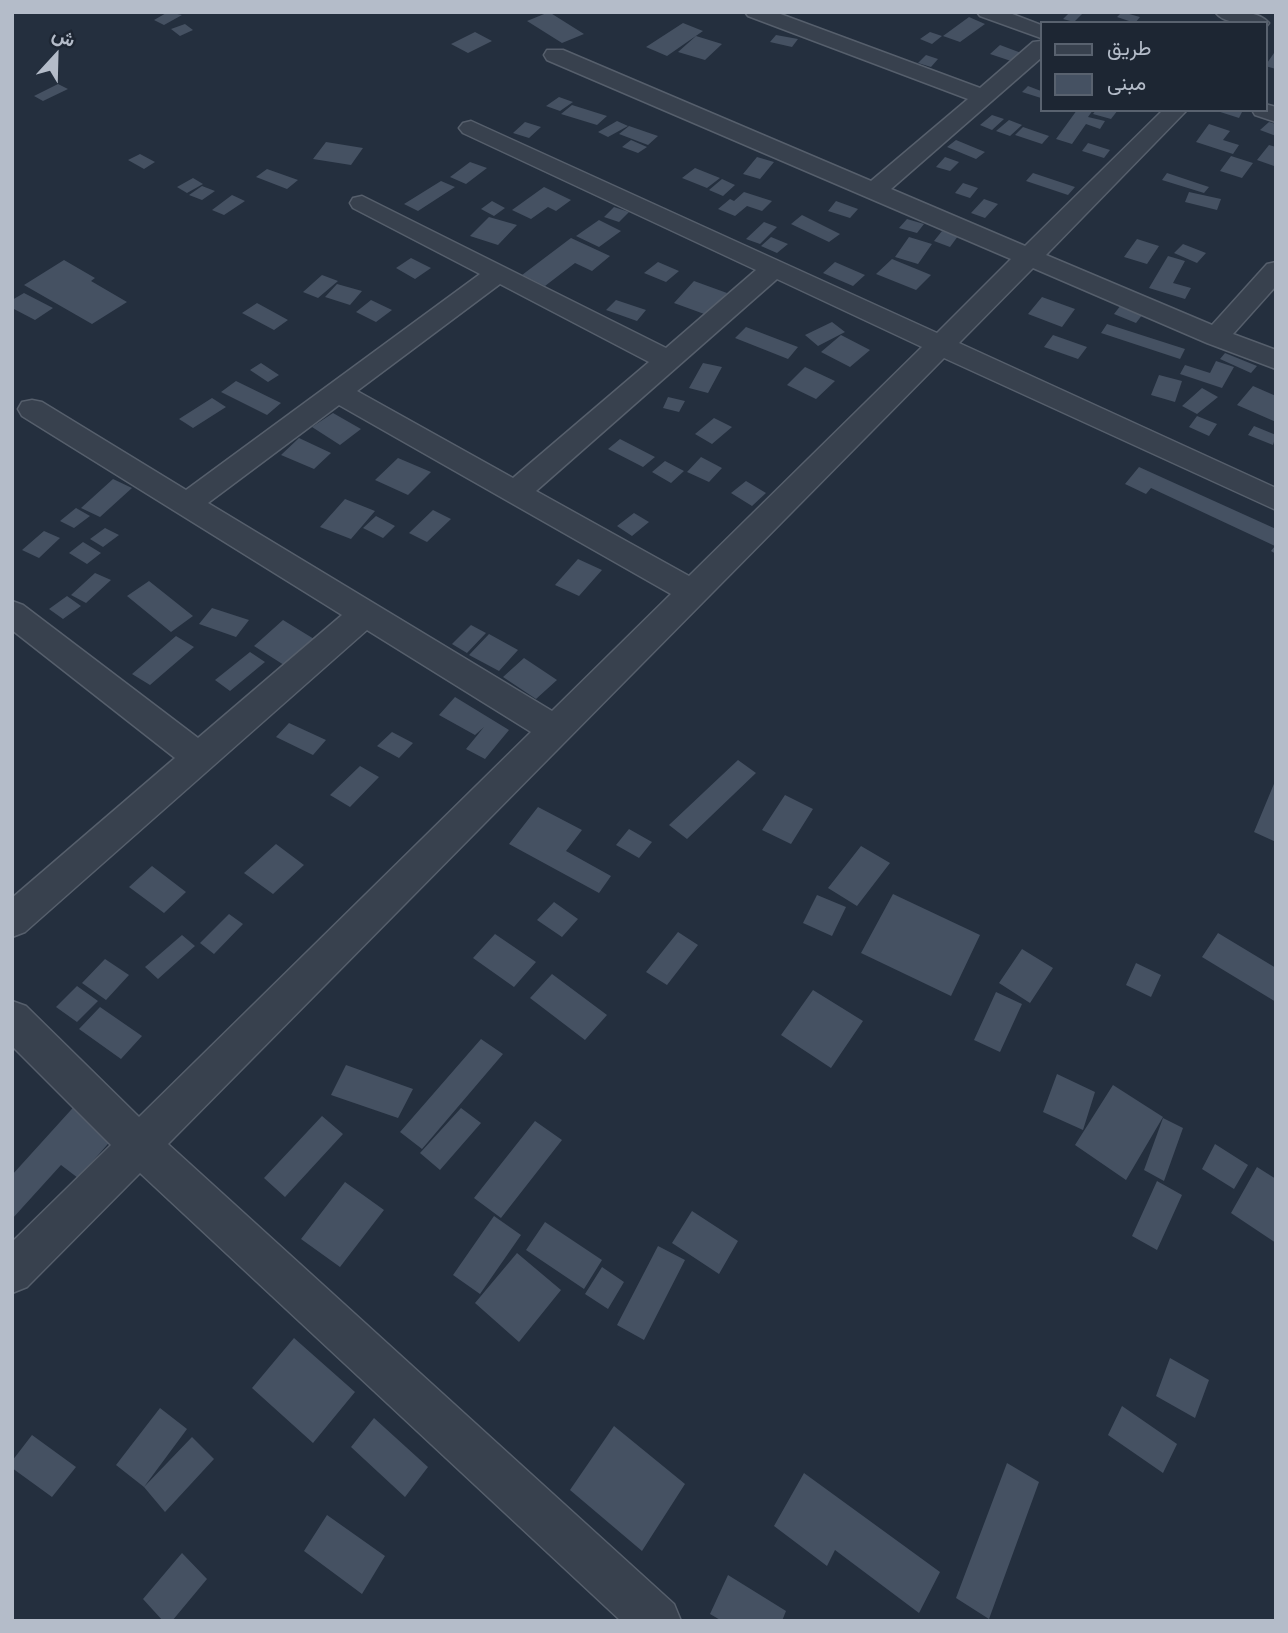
<!DOCTYPE html>
<html>
<head>
<meta charset="utf-8">
<style>
	body { margin:0 }
	#map { position:relative; width:1288px; height:1633px; overflow:hidden; background:#242f3e; font-family:"Noto Sans",Vazirmatn,sans-serif }
	canvas { display:block }
	.frame { position:absolute; inset:0; border:14px solid #b4bcc9; pointer-events:none }
	.legend { position:absolute; left:1040px; top:21px; width:228px; height:91px; box-sizing:border-box; background:#1d2633; border:2px solid #59626f; margin:0; padding:9px 12px; list-style:none; font-size:21px; color:#b4bcc9 }
	.legend li { display:flex; align-items:center; gap:14px; height:35px }
	.legend b { width:35px; border:2px solid #59626f }
	.north { position:absolute; left:21px; top:21px; width:70px; height:70px; -webkit-text-stroke:5px #1d2633; paint-order:stroke; rotate:22deg; font-size:19px; font-weight:700; line-height:28px; text-align:center; color:#b4bcc9 }
	.north::after { content:''; display:block; margin:auto; width:24px; height:32px; background:#b4bcc9; clip-path:polygon(50% 0,100% 100%,50% 72%,0 100%) }
</style>
</head>
<body>
<div id="map">
<canvas width="1288" height="1633"></canvas>
<div class="frame"></div>
<ul class="legend">
<li><b style="height:9px;background:#38414e"></b>طريق</li>
<li><b style="height:19px;background:#455162"></b>مبنى</li>
</ul>
<div class="north">ش</div>
</div>
<script>
const ctx = document.querySelector('canvas').getContext('2d');
ctx.lineJoin = 'round';
function fillPath(path, color) { ctx.fillStyle = color; ctx.fill(path, 'evenodd'); }
function trace(path, color, width, dash) { ctx.strokeStyle = color; ctx.lineWidth = width; ctx.lineCap = dash ? 'butt' : 'round'; ctx.setLineDash(dash || []); ctx.stroke(path); }
fillPath(new Path2D(`
	M168,12L182,15L164,25L154,20Z
	M549,12L584,34L562,43L527,21Z
	M1070,12H1084L1074,22L1063,19Z
	M1122,12L1140,17L1135,23H1127L1129,21L1117,17Z
	M969,17L985,24L960,42L943,36Z
	M683,23L703,31L667,56L646,47Z
	M185,24L193,30L180,36L171,29Z
	M475,32L492,41L468,53L451,44Z
	M930,32L942,36L932,44L920,39Z
	M776,35L798,39L792,47L770,42Z
	M696,36L722,44L705,60L678,52Z
	M1000,45L1024,54L1014,62L990,54Z
	M1274,53L1276,54V69L1265,66Z
	M926,55L938,59L931,67L918,63Z
	M58,84L68,89L43,101L34,96Z
	M1028,86L1041,91V98L1022,92Z
	M559,97L573,102L560,111L546,106Z
	M572,105L607,116L597,125L561,114Z
	M1077,110H1093L1088,117L1105,121L1100,129L1086,124L1072,144L1056,139Z
	M1096,110H1118L1111,119L1093,114Z
	M1214,110H1243L1239,118Z
	M992,115L1004,119L992,130L980,125Z
	M1009,120L1022,125L1010,136L996,131Z
	M617,121L628,126L608,137L598,132Z
	M525,122L541,127L529,138L513,133Z
	M1269,122L1276,124V136L1260,130Z
	M1209,124L1230,131L1223,140L1239,145L1233,154L1196,142Z
	M629,126L658,136L648,145L619,134Z
	M1023,127L1049,136L1042,144L1015,135Z
	M631,140L647,147L638,153L622,147Z
	M956,140L985,152L976,159L947,147Z
	M326,142L363,148L351,165L313,159Z
	M1088,143L1110,150L1104,158L1082,151Z
	M1269,145L1276,147L1274,166L1257,160Z
	M140,154L155,162L144,169L128,160Z
	M1231,156L1253,163L1242,178L1220,171Z
	M757,157L774,162L760,179L743,174Z
	M945,157L959,162L950,171L936,167Z
	M470,162L487,168L466,184L450,177Z
	M695,168L720,178L707,188L682,178Z
	M267,169L298,180L287,189L256,177Z
	M1033,173L1075,187L1068,195L1026,181Z
	M1167,173L1209,187L1204,193L1162,180Z
	M193,178L203,184L187,193L177,187Z
	M722,179L735,185L723,196L709,190Z
	M441,181L455,187L418,211L404,204Z
	M963,183L978,188L970,198L955,193Z
	M202,186L215,191L202,200L189,195Z
	M544,187L571,200L556,211L548,207L531,219L512,210Z
	M744,192L772,201L762,211L747,206L735,216L718,209L730,199L734,201Z
	M1189,192L1221,199L1217,210L1185,202Z
	M232,195L245,201L224,215L212,210Z
	M984,199L998,204L985,218L971,213Z
	M492,201L505,208L494,216L481,209Z
	M836,201L858,209L850,218L828,211Z
	M614,207L629,212L619,222L604,217Z
	M802,215L840,234L829,242L791,224Z
	M489,217L517,225L498,245L470,236Z
	M907,219L924,224L917,233L899,228Z
	M599,220L621,231L599,247L576,236Z
	M764,222L777,227L760,244L746,239Z
	M942,231L958,236L950,247L934,241Z
	M771,237L788,244L777,253L761,246Z
	M909,237L932,244L918,264L895,257Z
	M571,238L610,256L592,271L575,263L545,286L522,275Z
	M1137,239L1159,246L1147,264L1124,257Z
	M1183,244L1206,253L1197,263L1174,253Z
	M1168,256L1185,261L1173,283L1191,288L1185,299L1149,288Z
	M411,258L431,268L415,279L396,268Z
	M892,259L931,275L916,290L876,274Z
	M64,260L95,278L91,281L127,302L92,324L24,285Z
	M658,262L679,271L666,282L644,273Z
	M835,262L865,275L853,286L823,273Z
	M322,275L338,281L318,298L303,292Z
	M694,281L727,293L707,315L674,303Z
	M337,284L362,291L350,305L325,297Z
	M24,293L53,308L35,320L12,308V300Z
	M1042,297L1075,309L1062,327L1028,314Z
	M371,300L392,310L376,322L356,312Z
	M616,300L646,310L637,321L606,310Z
	M257,303L288,320L274,330L242,313Z
	M1121,305L1143,314L1136,323L1114,314Z
	M832,322L845,332L818,346L805,335Z
	M1107,324L1185,349L1180,359L1101,333Z
	M746,327L798,347L788,359L735,338Z
	M841,335L870,350L850,367L821,352Z
	M1053,335L1087,347L1078,359L1044,347Z
	M1225,353L1257,366L1251,373L1220,359Z
	M1216,361L1234,367L1222,388L1180,374L1185,365L1210,373Z
	M261,363L279,375L268,382L250,370Z
	M703,363L722,367L708,393L689,388Z
	M805,367L835,381L816,399L787,385Z
	M1159,375L1182,381L1175,402L1151,395Z
	M236,381L281,403L267,415L221,392Z
	M1253,386L1276,396V422L1237,405Z
	M1202,388L1218,397L1197,414L1182,406Z
	M668,397L685,401L679,412L663,408Z
	M212,398L226,407L193,428L179,419Z
	M333,413L361,429L340,445L312,427Z
	M1197,416L1217,424L1209,436L1189,427Z
	M714,418L732,427L712,444L695,434Z
	M1254,426L1276,435L1273,445L1248,435Z
	M299,438L331,453L314,469L281,455Z
	M620,439L655,457L643,467L608,449Z
	M701,457L722,468L709,482L687,472Z
	M398,458L431,472L408,495L375,480Z
	M665,461L684,471L671,483L652,472Z
	M1139,467L1276,529V554L1271,551L1275,546L1151,488L1146,494L1125,484Z
	M113,479L132,488L100,517L81,508Z
	M746,481L766,493L752,506L731,493Z
	M345,499L375,511L351,539L320,527Z
	M76,508L90,516L74,528L60,521Z
	M433,510L451,519L427,542L409,533Z
	M634,513L649,522L632,536L617,526Z
	M376,516L395,526L383,538L363,528Z
	M105,528L119,535L103,547L90,539Z
	M44,531L60,538L39,558L22,550Z
	M83,542L101,553L87,564L69,553Z
	M578,559L602,570L579,596L555,585Z
	M95,573L111,580L86,603L71,595Z
	M149,581L193,616L171,632L127,596Z
	M67,596L81,606L63,619L49,609Z
	M212,608L249,620L236,637L199,624Z
	M283,620L314,639L284,665L254,646Z
	M471,625L486,633L467,653L452,644Z
	M489,634L518,650L499,671L469,655Z
	M176,636L194,647L150,685L132,674Z
	M250,652L265,662L230,691L215,680Z
	M524,658L557,680L536,699L503,677Z
	M455,697L509,730L485,759L466,749L484,727L475,735L439,715Z
	M289,723L326,740L313,755L276,737Z
	M392,732L413,743L399,758L377,746Z
	M738,760L756,773L687,839L669,825Z
	M360,766L379,777L350,807L330,795Z
	M1276,779V842L1254,832Z
	M785,795L813,809L791,844L762,830Z
	M538,807L582,830L566,851L611,876L599,893L509,844Z
	M629,829L652,842L639,858L616,845Z
	M276,844L304,865L273,894L244,873Z
	M861,846L890,863L857,906L828,888Z
	M152,866L186,892L164,913L129,887Z
	M893,894L980,935L951,996L861,953Z
	M817,895L846,907L832,936L803,923Z
	M554,902L578,919L562,937L537,920Z
	M229,914L243,924L214,954L200,943Z
	M678,932L698,945L667,985L646,972Z
	M1218,933L1276,968V1002L1202,957Z
	M495,934L536,962L514,987L473,958Z
	M182,935L195,946L158,979L145,967Z
	M1022,949L1053,968L1030,1003L999,983Z
	M105,959L129,975L106,1000L82,983Z
	M1136,963L1161,975L1151,997L1126,985Z
	M552,974L607,1015L585,1040L530,998Z
	M77,986L98,1001L77,1022L56,1007Z
	M813,990L863,1021L831,1068L781,1035Z
	M996,992L1022,1004L1000,1052L974,1040Z
	M100,1007L142,1036L121,1059L79,1029Z
	M481,1039L503,1054L422,1149L400,1132Z
	M346,1065L413,1089L398,1118L331,1095Z
	M1057,1074L1095,1092L1083,1130L1043,1112Z
	M1113,1085L1163,1117L1126,1180L1075,1145Z
	M80,1100L121,1129L78,1178L61,1165L12,1219V1175Z
	M461,1108L481,1123L440,1170L420,1153Z
	M322,1116L343,1134L285,1197L264,1178Z
	M1163,1118L1183,1128L1164,1181L1144,1170Z
	M535,1121L562,1140L501,1218L474,1198Z
	M1215,1144L1248,1165L1234,1189L1202,1169Z
	M1257,1167L1276,1179V1243L1231,1213Z
	M1157,1181L1182,1195L1157,1250L1132,1236Z
	M345,1182L384,1210L340,1267L301,1239Z
	M692,1211L738,1241L719,1274L672,1243Z
	M494,1216L521,1235L480,1294L453,1275Z
	M545,1222L602,1260L584,1289L526,1250Z
	M658,1246L685,1260L644,1340L617,1325Z
	M517,1253L561,1290L519,1342L475,1303Z
	M602,1267L624,1282L608,1309L585,1294Z
	M294,1338L355,1392L313,1443L252,1388Z
	M1170,1358L1209,1380L1195,1418L1156,1396Z
	M1122,1406L1177,1444L1163,1473L1108,1435Z
	M160,1408L187,1429L144,1487L116,1465Z
	M374,1418L428,1467L405,1497L351,1447Z
	M614,1426L685,1484L642,1551L570,1490Z
	M32,1435L76,1467L52,1497L12,1468V1461Z
	M192,1437L214,1459L165,1512L144,1487Z
	M1007,1463L1039,1482L989,1619L956,1598Z
	M804,1473L940,1572L919,1613L835,1550L827,1566L774,1526Z
	M327,1515L385,1556L362,1594L304,1551Z
	M182,1553L207,1579L172,1621H163L143,1599Z
	M728,1575L786,1611L782,1621H722L710,1614Z`), '#455162');
const minor = new Path2D(`
	M745,12H775L980,88L1033,42L1041,41V58L891,189L1025,246L1163,110H1187L1046,255L1212,325L1267,264L1276,262V286L1233,334L1276,350V369L1207,343L1033,268L959,343L1276,488V510L944,358L168,1144L674,1604L681,1621H621L140,1173L27,1287L12,1293V1242L111,1145L12,1046V1001L26,1006L139,1117L531,732L367,630L25,932L12,937V898L175,758L12,630V601L23,605L198,738L342,615L22,416L18,409L22,402L32,400L42,402L186,490L480,274L353,208L350,203L353,198L362,196L666,348L756,270L463,133L459,128L463,123L471,121L937,333L1011,259L547,60L544,55L547,50H563L871,181L968,99L748,16ZM777,279L922,347L689,576L536,491ZM500,284L649,362L513,478L357,391ZM339,405L671,594L552,711L208,503Z
	M977,12H1007L1041,25V38L980,16Z
	M1215,12C1232,12 1257,9 1269,23L1265,28V23C1249,23 1226,26 1215,12Z
	M1265,104L1276,107V122L1255,115L1252,110H1265Z`);
trace(minor, '#565f6c', 3);
fillPath(minor, '#38414e');
</script>
</body>
</html>
